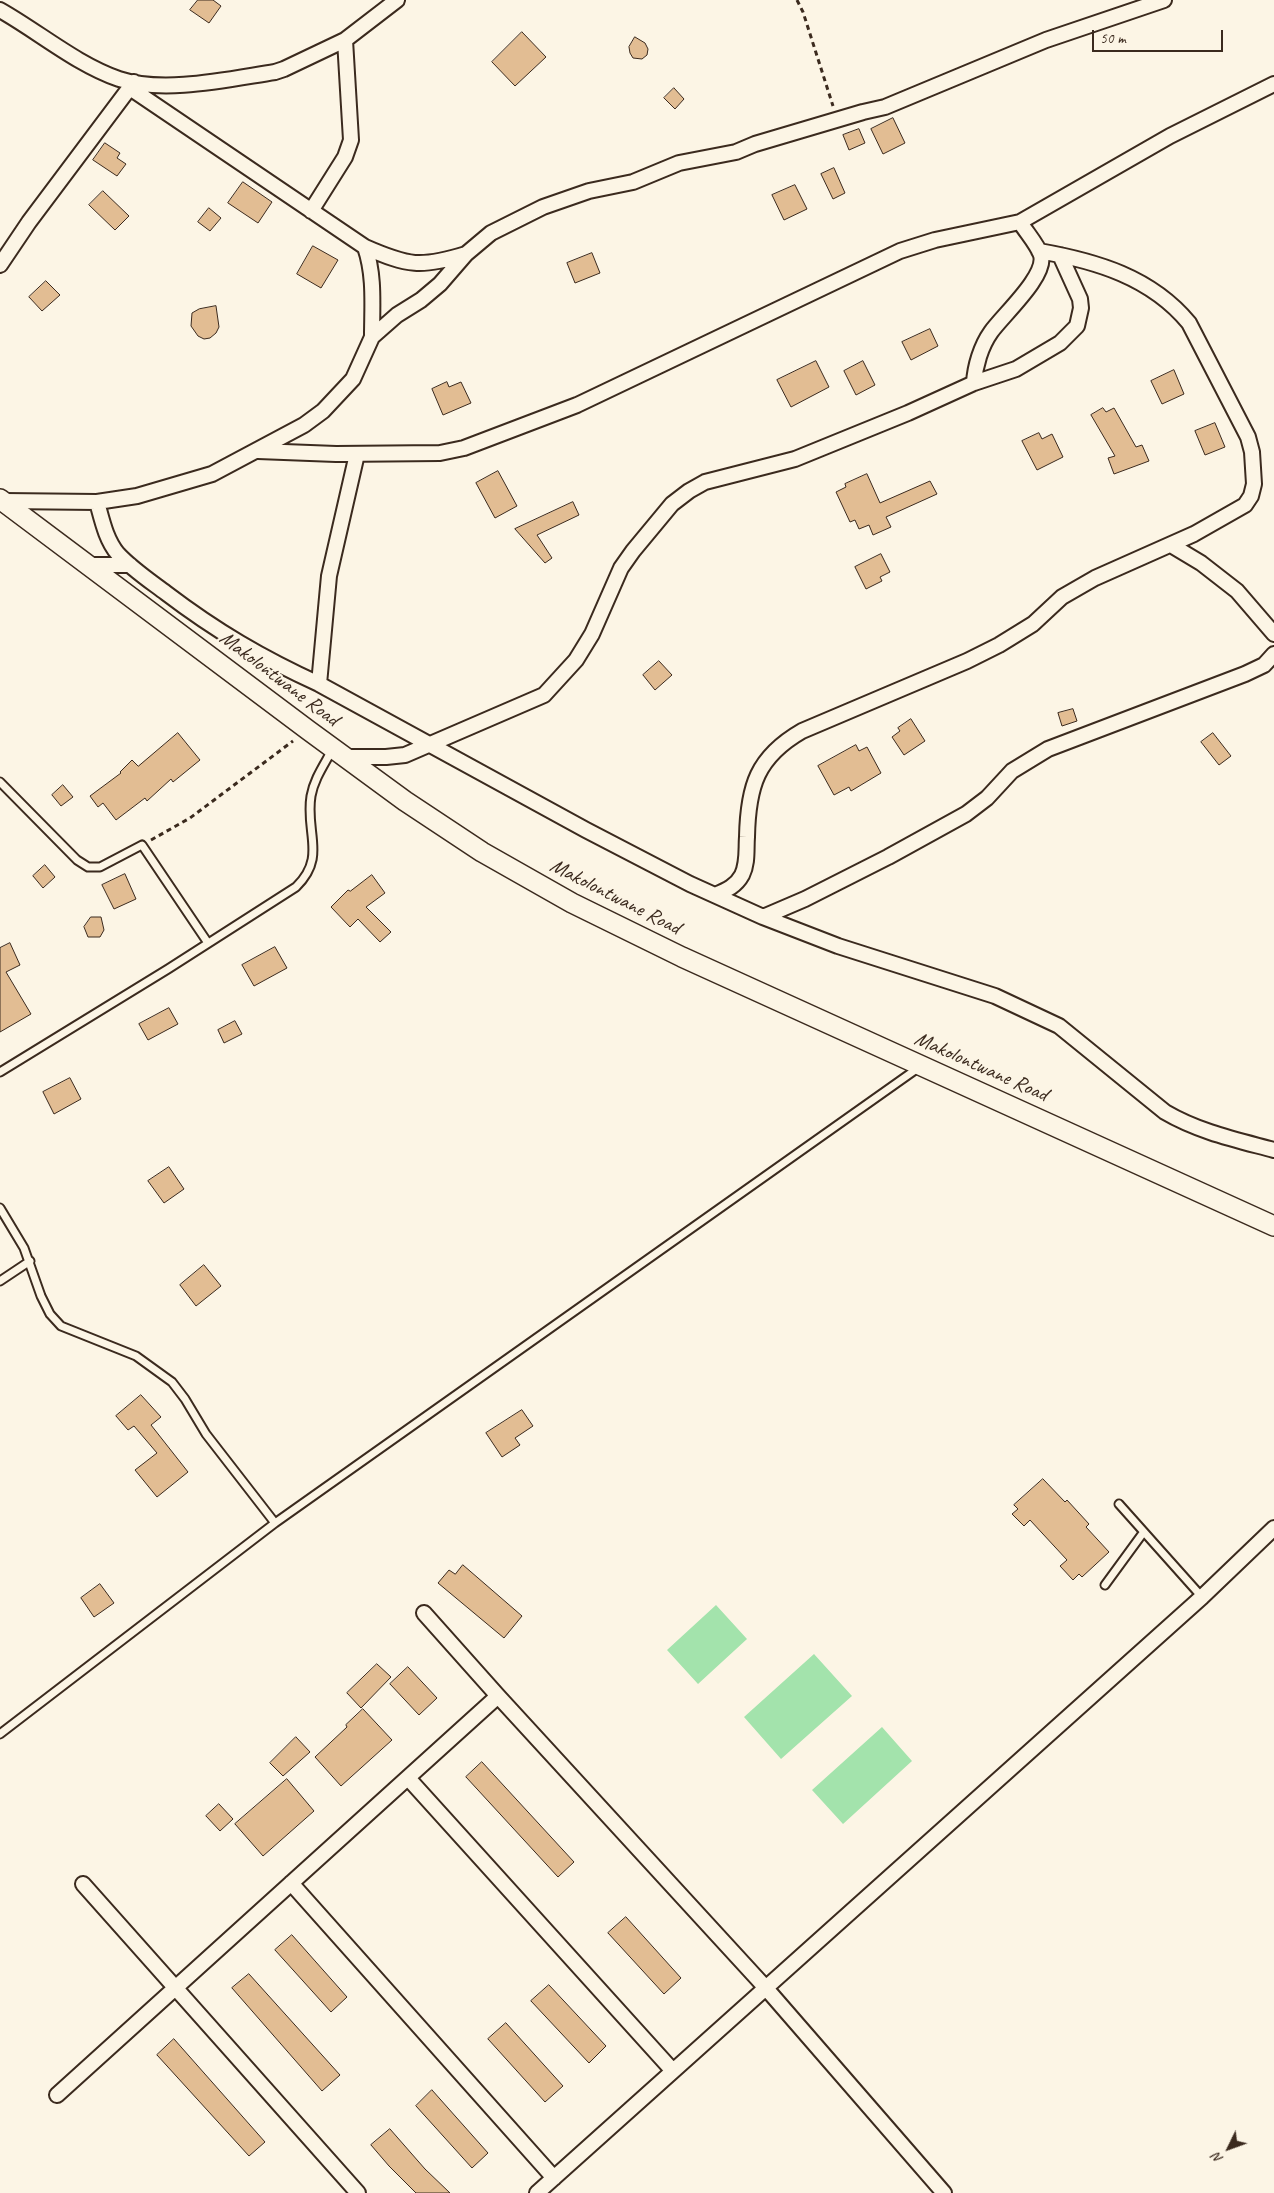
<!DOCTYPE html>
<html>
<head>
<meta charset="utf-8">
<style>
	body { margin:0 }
	#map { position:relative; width:1274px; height:2193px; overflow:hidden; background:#fcf5e5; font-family:Caveat,sans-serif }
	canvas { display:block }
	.north { position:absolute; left:1204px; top:2123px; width:50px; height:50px; -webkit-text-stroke:4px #fcf5e5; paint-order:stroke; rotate:228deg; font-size:14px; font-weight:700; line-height:20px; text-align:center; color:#3b2a1e }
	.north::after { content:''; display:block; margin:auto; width:18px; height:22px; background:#3b2a1e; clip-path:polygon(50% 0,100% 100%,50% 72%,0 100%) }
	.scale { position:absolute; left:1092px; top:30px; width:131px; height:22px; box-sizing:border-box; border:2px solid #3b2a1e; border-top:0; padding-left:6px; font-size:15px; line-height:18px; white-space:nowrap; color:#3b2a1e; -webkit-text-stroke:4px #fcf5e5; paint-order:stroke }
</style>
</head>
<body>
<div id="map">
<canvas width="1274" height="2193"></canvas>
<div class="north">N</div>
<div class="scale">50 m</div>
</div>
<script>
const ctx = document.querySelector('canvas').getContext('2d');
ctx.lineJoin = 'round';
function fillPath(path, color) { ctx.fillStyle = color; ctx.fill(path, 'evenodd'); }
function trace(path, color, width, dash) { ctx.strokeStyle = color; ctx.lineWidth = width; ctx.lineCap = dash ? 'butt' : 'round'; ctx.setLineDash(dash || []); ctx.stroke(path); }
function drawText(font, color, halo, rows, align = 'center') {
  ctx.font = font + ' Caveat,sans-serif'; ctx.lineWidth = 4.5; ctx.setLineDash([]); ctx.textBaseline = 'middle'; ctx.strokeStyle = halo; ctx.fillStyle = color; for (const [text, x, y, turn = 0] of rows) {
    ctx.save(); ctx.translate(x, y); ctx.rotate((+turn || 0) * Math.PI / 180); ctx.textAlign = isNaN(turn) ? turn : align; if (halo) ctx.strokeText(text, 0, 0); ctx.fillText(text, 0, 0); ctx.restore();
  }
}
fillPath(new Path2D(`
	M716,1605L747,1639L698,1684L667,1650Z
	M814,1654L852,1696L781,1759L744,1717Z
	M882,1727L912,1761L843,1824L812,1790Z`), '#a3e3ac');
const building = new Path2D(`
	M198,0H213L221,6L209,23L190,10Z
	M522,32L546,57L515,86L492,62Z
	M635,37L645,43L648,49L647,55L642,59L633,58L630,53L629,47Z
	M674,88L684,99L675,109L664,98Z
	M893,118L905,143L883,154L871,129Z
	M859,129L865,143L849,150L843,135Z
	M105,143L120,153L117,158L126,164L117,176L93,160Z
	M834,168L845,193L833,199L821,174Z
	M243,182L272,202L258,223L228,203Z
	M795,185L807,209L784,220L772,195Z
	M103,191L129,216L115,230L89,205Z
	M209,208L221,218L210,231L198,222Z
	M313,246L338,260L321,288L297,274Z
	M592,253L600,273L575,283L567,263Z
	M46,281L60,295L42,311L29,297Z
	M216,306L219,327L216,333L210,338L204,339L198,336L191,326L192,313L199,309Z
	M930,329L938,346L911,360L902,342Z
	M816,361L829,387L791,407L777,380Z
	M863,361L875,385L856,395L844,371Z
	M1174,370L1184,394L1162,404L1151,381Z
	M447,382L449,387L461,382L471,403L443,415L432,389Z
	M1103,408L1106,412L1114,408L1136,447L1142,445L1149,461L1114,474L1108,458L1115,456L1091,415Z
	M1215,423L1225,447L1205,455L1195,431Z
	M1039,433L1042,439L1052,434L1063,457L1037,470L1022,441Z
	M498,471L517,506L495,518L476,483Z
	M867,474L880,503L930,481L937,494L886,517L891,527L873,535L869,525L859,529L855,520L850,522L836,492L846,487L845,484Z
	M573,502L579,515L537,535L552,558L545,563L515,529Z
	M881,554L890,572L880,577L882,581L866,589L855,567Z
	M659,661L672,675L655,690L643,675Z
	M1073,709L1077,721L1062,726L1058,713Z
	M911,719L925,741L904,755L892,737L900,731L898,728Z
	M178,733L200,760L173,782L171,779L147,801L145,798L116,820L103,803L98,807L90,796L121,773L120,772L132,760L138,766Z
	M1213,733L1231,756L1219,765L1201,742Z
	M856,745L859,751L867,747L881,773L851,791L849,787L834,795L818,766Z
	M63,785L73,797L61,806L52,795Z
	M45,865L55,877L43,888L33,876Z
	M125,874L136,899L114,909L102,885Z
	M372,875L385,893L366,907L391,932L380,942L358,919L350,927L331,907L348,890L350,891Z
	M91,917H101L104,930L100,937H88L84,927Z
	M10,943L20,965L6,972L31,1014L0,1032V948Z
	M275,947L287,968L254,986L242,965Z
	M169,1008L178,1024L148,1040L139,1024Z
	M235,1021L242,1034L224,1043L218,1030Z
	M70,1078L81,1099L54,1114L43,1092Z
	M169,1167L184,1189L164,1203L148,1181Z
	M204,1265L221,1286L196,1306L180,1285Z
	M141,1395L161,1417L151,1425L188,1472L157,1497L135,1470L157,1453L134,1426L128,1430L116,1416Z
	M522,1410L533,1426L515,1438L520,1445L502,1457L486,1433Z
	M1043,1479L1065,1502L1067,1500L1089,1524L1086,1527L1109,1552L1082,1577L1079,1574L1073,1580L1060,1566L1067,1560L1030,1520L1024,1526L1012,1514L1018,1509L1014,1505Z
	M463,1565L522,1616L504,1638L438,1583L449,1570L455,1574Z
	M100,1584L114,1603L94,1617L81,1598Z
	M377,1664L391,1677L361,1708L347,1693Z
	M408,1667L437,1698L419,1715L390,1684Z
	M363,1709L392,1740L341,1786L315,1757L347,1727L346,1725Z
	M296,1737L310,1752L283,1776L270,1763Z
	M482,1762L574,1862L558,1877L466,1777Z
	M287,1779L314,1811L263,1856L235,1824Z
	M219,1804L233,1819L220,1831L206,1816Z
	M626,1917L681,1978L664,1994L608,1933Z
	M292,1935L347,1997L331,2012L275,1950Z
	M249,1974L340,2075L322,2091L232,1988Z
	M549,1985L606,2046L589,2063L531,2001Z
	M506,2023L563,2086L545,2102L488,2039Z
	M174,2039L265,2142L249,2156L157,2055Z
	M432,2090L488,2153L472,2168L416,2106Z
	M390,2129L425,2169L450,2193H416L389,2166L371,2145Z`);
fillPath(building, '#e2bd93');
trace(building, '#3b2a1e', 1);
const service = new Path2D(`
	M0,782L77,860L88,867H100L142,845L208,943
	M0,1072L168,969L296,887C327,857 305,833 311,796C314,779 324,765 332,750
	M0,1208L24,1248L41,1296L50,1314L61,1326L136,1356L172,1382L185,1399L206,1434L275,1523
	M0,1281L30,1261
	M1119,1504L1202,1597
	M1105,1585L1143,1533
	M0,1734L275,1523L918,1068`);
const minor = new Path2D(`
	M0,10C39,32 76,64 119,79C164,94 229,79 275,72L284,69L345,40L397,0
	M130,88L365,247C408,266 421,268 466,254
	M311,211L345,157L351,140L345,40
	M365,247C375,276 372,306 372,337
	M0,265L29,222L134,82
	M974,383C975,366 981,346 991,332C1003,315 1047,276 1041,255C1037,244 1026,232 1020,222
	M258,451L336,454L440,453L464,448L577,405L900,251L935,240L1020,222L1170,136L1274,84
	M4,501L97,502L137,496L212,474L304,425L323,411L353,379L372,337L397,315L421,300L440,284L466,254L491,233L543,207L589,191L633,182L679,163L736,152L755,144L863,112L885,107L1046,40L1164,0
	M97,502C102,520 106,540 118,554C132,569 150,581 166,593C216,631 262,658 319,684L586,830L690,884L763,917L838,946L995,996L1059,1026L1165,1112C1199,1132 1237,1140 1274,1150
	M1171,545L1201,563L1237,591L1274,634
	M89,565H130
	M319,684L329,576L357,454
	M346,757H386L405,755L544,695L576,660L592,634L621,568L633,551L672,504L689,491L705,482L795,459L908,413L974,383L1016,369L1060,343L1077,326L1081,308L1080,299L1060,255
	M715,895C727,890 736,886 742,875C748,863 746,849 747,837C748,786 757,757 802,731L967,661L999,645L1033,624L1062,597L1095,578L1194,534L1245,505L1251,496L1254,484L1252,452L1248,437L1189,323C1151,277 1096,261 1039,251
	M763,917L805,899L888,857L966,814L987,798L1012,771L1048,749L1245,674L1264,665L1274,654
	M424,1613L498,1696L765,1987L944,2193
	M408,1778L673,2071
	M291,1883L554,2178
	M83,1884L358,2193
	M57,2095L498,1696
	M537,2193L1202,1597L1274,1528`);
const secondary = new Path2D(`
	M0,499L308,730L405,801L482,852L572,903L682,957L1274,1226`);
trace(service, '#3b2a1e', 11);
trace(minor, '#3b2a1e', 18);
trace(secondary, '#3b2a1e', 22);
trace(new Path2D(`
	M797,0L803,12L833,106
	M151,840L190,818L293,741`), '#3b2a1e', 3, [5, 4]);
trace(service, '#fcf5e5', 7);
trace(minor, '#fcf5e5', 14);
trace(secondary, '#fcf5e5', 19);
drawText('21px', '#3b2a1e', '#fcf5e5', [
	["Makolontwane Road",279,679,37],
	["Makolontwane Road",615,897,27],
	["Makolontwane Road",981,1067,24]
]);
</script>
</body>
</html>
